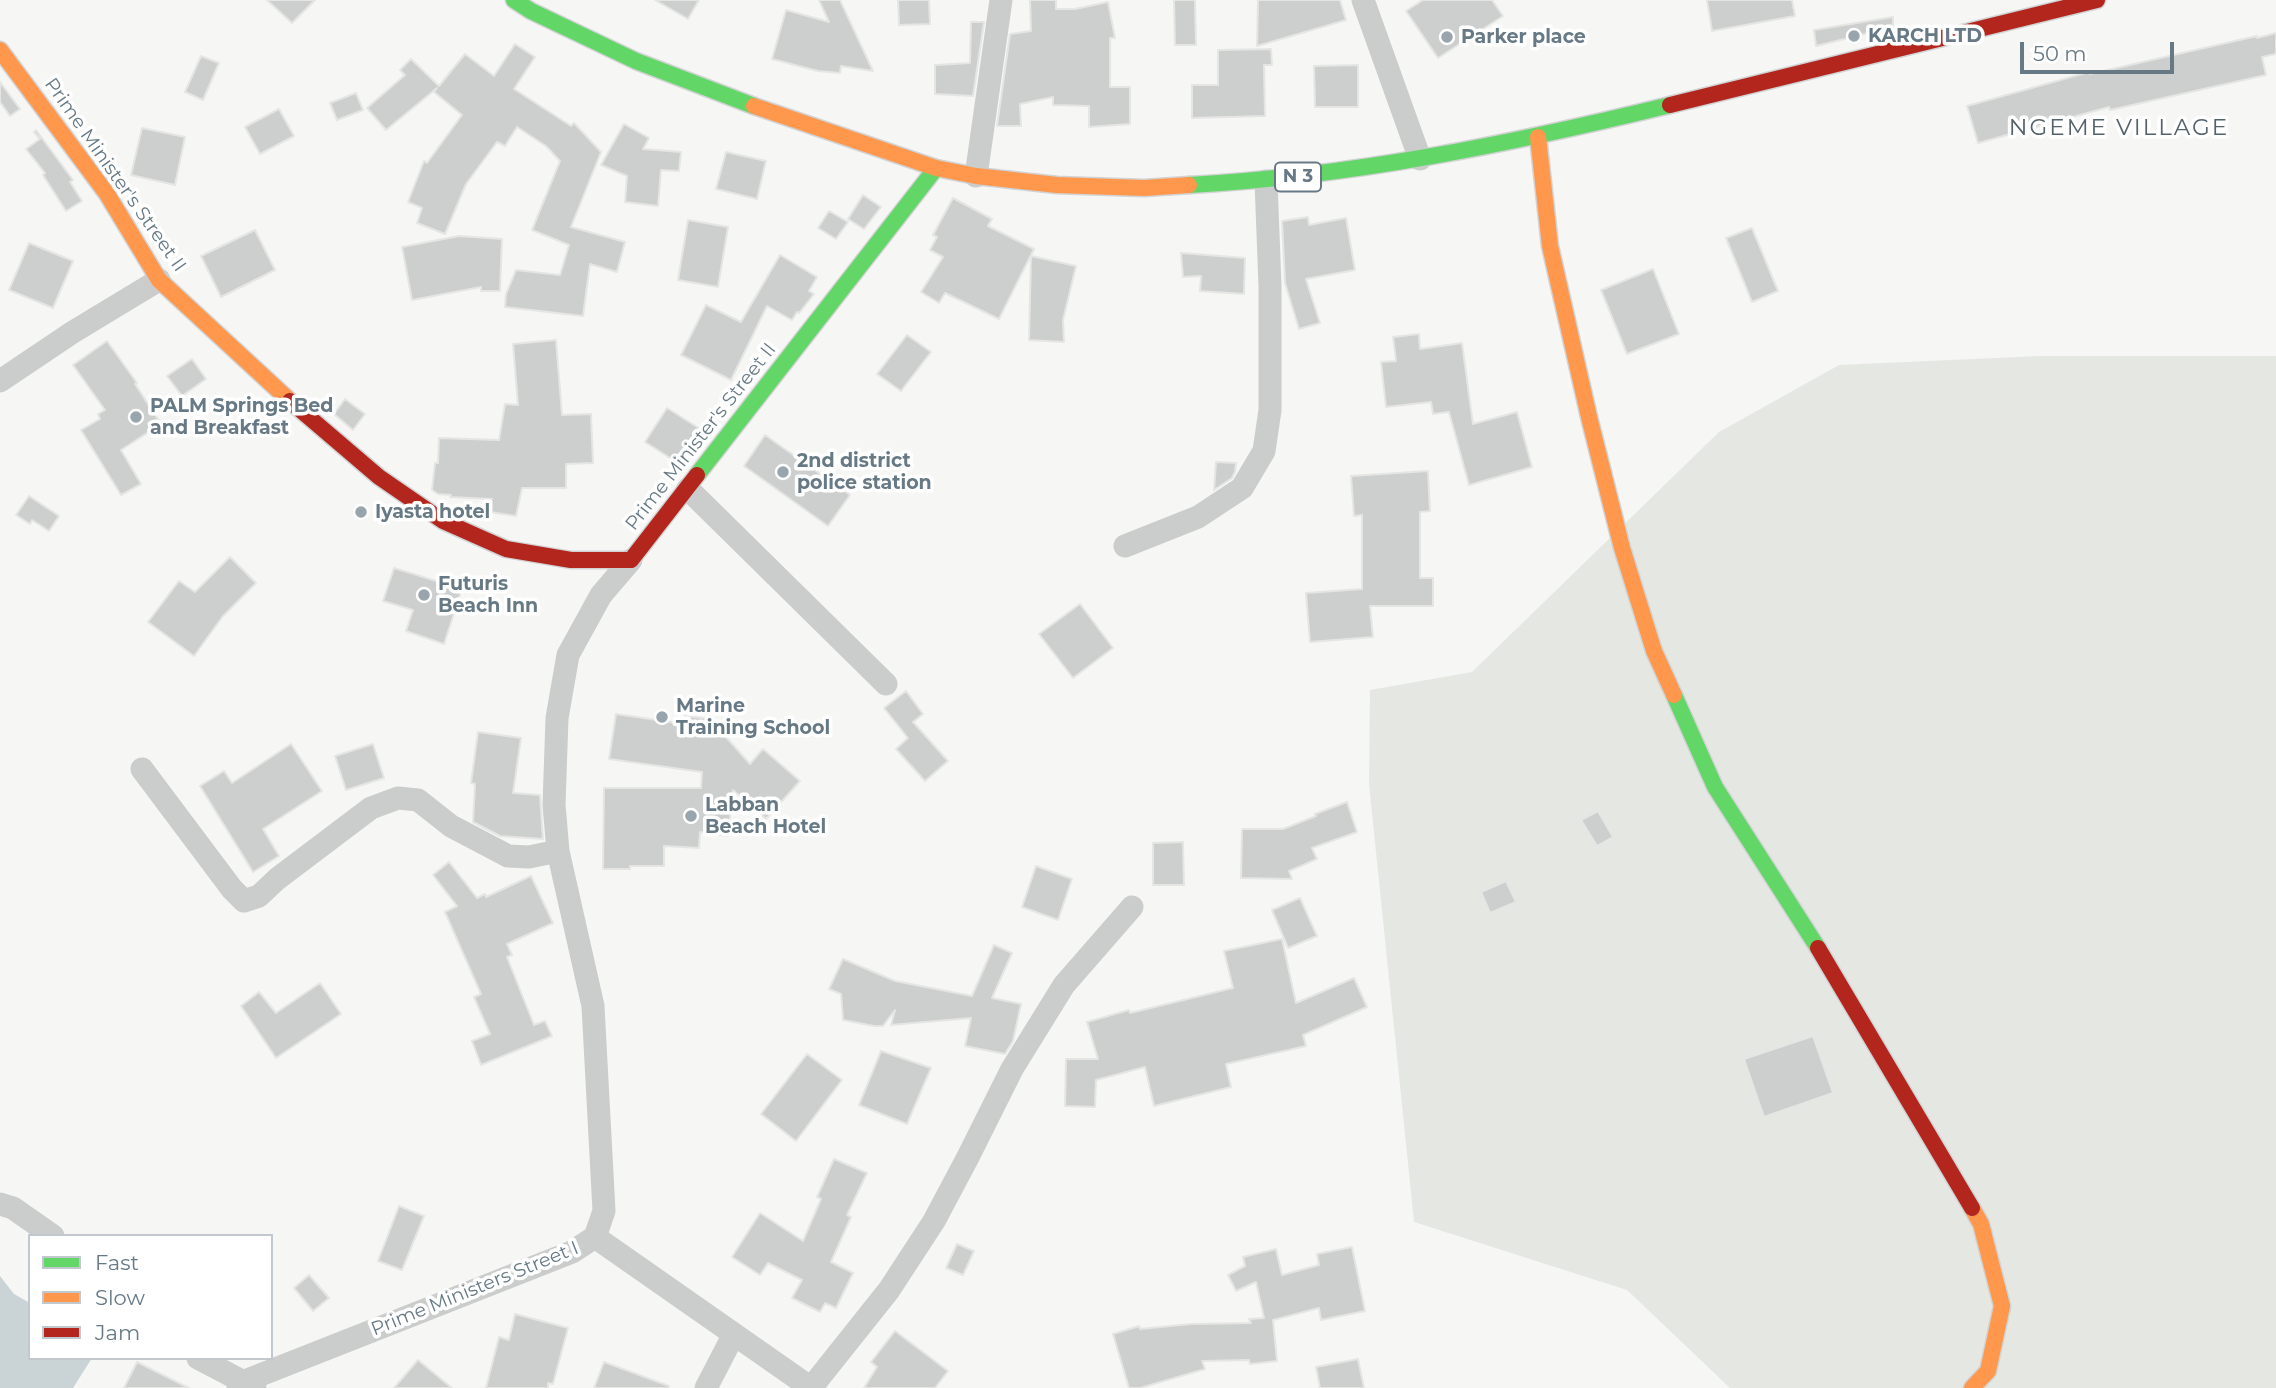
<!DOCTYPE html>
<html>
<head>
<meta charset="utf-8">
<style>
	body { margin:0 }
	#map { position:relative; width:2276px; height:1388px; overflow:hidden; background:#f6f6f5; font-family:Montserrat,sans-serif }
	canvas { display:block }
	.legend { position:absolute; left:28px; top:1234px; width:245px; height:126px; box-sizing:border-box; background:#fff; border:2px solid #c2c9ce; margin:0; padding:9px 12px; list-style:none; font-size:21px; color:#667985 }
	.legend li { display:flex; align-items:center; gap:14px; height:35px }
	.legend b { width:35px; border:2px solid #c2c9ce }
	.scale { position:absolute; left:2020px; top:42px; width:154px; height:32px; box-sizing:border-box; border:4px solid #667985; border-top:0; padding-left:9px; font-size:21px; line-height:24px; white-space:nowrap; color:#667985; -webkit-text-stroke:5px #fff; paint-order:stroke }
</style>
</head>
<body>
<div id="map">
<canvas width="2276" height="1388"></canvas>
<ul class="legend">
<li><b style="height:9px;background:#63d668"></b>Fast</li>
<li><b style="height:9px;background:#ff974d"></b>Slow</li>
<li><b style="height:9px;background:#b3261e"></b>Jam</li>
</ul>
<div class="scale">50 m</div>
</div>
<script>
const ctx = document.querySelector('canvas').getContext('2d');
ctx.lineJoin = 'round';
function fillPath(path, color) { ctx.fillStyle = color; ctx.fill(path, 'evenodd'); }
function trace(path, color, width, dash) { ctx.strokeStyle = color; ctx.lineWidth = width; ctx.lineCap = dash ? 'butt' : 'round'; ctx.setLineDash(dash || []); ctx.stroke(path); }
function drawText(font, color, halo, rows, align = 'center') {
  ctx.font = font + ' Montserrat,sans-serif'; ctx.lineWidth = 7; ctx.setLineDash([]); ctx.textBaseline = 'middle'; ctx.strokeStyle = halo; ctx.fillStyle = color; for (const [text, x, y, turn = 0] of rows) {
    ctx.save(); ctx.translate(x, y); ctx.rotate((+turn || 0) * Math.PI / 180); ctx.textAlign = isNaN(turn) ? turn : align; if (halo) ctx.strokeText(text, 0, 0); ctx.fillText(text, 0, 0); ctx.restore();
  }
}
fillPath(new Path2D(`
	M2040,356H2276V1388H1730L1627,1290L1414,1222L1369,784L1370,690L1472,672L1719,432L1839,365Z`), '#e5e8e2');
fillPath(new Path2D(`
	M0,1276L14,1294L30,1303V1358H92L73,1388H0Z`), '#cad4d6');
const building = new Path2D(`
	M267,0H315L292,23Z
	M655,0H699L688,19Z
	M819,0H840L873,71L841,66L840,73L818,71L772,59L786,10L829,22Z
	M898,0H929L930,24L899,25Z
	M1030,0H1056V9H1075L1108,2L1115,38H1110V87H1130V124L1089,127V106L1053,105V97L1020,104L1021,126H997L1010,34L1031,31Z
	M1174,0H1195L1196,45H1175Z
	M1258,0H1340L1346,20L1257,46Z
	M1423,0H1492L1503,16L1438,58L1406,11Z
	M1707,0H1792L1795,16L1712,31Z
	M1893,17V27L1816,46L1814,30Z
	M971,22H984L973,96L935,94V65L970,63Z
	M2276,33V54L2262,57L2266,75L2110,110L2109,107L1978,143L1967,106L2089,72L2090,74L2257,36V38Z
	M515,44L535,57L514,89L571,126L574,123L601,152L571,227L625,242L617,272L590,264L583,316L505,307L506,294L516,270L560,275L569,245L532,230L560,161L546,146L517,127L505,146L497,142L466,184L445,234L417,223L422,208L408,202L424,161L427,163L462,115L434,92L437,88L386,130L367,108L405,75L400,70L411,59L439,86L465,54L494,76Z
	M1271,49L1272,65H1264L1265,116L1192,118V85H1218V50Z
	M201,56L219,63L203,100L185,92Z
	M1358,65V107H1315L1314,66Z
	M0,82L20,109L10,116L0,102Z
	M356,93L363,110L337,120L330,103Z
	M279,109L294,136L260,154L245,127Z
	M624,124L649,138L643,149L681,152L679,171L661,170L658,206L625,202L627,176L601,165Z
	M142,128L185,137L175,185L131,175Z
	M36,130L73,180L70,182L82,201L66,211L43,175L45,173L26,149L40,139L34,132Z
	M726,152L766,161L757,199L716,189Z
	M863,195L881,207L864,229L848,219Z
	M953,198L992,219L988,226L1034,249L999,319L945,293L939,303L921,292L943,257L930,250L937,237L933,235Z
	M829,211L848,222L836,239L818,228Z
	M1308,217L1309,225L1346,218L1355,270L1306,279L1320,323L1299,329L1285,283L1282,221Z
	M688,220L728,227L718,287L678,280Z
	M1752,228L1778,291L1752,302L1726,238Z
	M255,230L275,270L221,297L201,256Z
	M459,236L502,239L500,291H481V287L412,300L402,247Z
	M29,243L73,261L53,308L9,290Z
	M1181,253L1245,258L1244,294L1200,291L1201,276L1183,277Z
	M780,255L817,277L809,291L814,294L799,313L797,312L792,320L767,306L731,380L681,355L706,305L741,322Z
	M1031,256L1076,266L1063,320L1064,342L1029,340Z
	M1653,269L1679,334L1627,354L1601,290Z
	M1419,334L1420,349L1462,343L1473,424L1517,412L1532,467L1469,485L1449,412L1433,414L1431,402L1386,407L1381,362L1396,361L1393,337Z
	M907,335L931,352L901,391L877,374Z
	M556,340L562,415L591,414L593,463L566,464V488H522L516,516L490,512L492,499L450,497L451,495L438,494L432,490L435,463H438L439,438L499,440L505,404L518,405L513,344Z
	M107,341L137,383L135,384L161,424L121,450L141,484L121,495L81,430L100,419L98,414L105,410L73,365Z
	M192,359L206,379L182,396L167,376Z
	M345,399L365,414L353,430L334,414Z
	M667,408L705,432L681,465L645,442Z
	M765,435L850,495L828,526L744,466Z
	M1216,462L1236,463L1235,472L1232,478L1214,490Z
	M1428,471L1430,511L1420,512V578H1433V606H1370L1373,637L1310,642L1306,593L1362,589V515L1354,516L1351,476Z
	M29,496L59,516L49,531L32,520L30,524L16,515Z
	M230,557L256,583L223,616L194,656L148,622L179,581L195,592Z
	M394,568L462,589L444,644L406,631L413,610L383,601Z
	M1080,604L1113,648L1073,678L1039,634Z
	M906,691L923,714L913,722L948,761L925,781L896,749L908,738L884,708Z
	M616,714L684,724L685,716L710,719L750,764L763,749L800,781L766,819L733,790L728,836L700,832L699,848L664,846V866H630V869H603L604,788H701L702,772L609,759Z
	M478,732L521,738L513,793L540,795L543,839L500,836L473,822L475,784L471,783Z
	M291,744L322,791L263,829L279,856L253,872L200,786L224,771L232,783Z
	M373,744L384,778L346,790L335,756Z
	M1347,802L1357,832L1312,848L1317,859L1289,871L1292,879L1241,878L1242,829H1283L1316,816L1315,814Z
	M1598,811L1613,837L1597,846L1581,820Z
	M1183,842L1184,885H1153V843Z
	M449,862L477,898L485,894L486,897L531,876L553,923L507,944L512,955L507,957L534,1025L545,1021L552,1036L481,1065L472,1041L490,1034L474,997L481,994L445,912L457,906L433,875Z
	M1036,866L1072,879L1058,920L1022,907Z
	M1506,881L1516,902L1490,913L1481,892Z
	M1300,898L1317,936L1288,948L1272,910Z
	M1282,939L1296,1003L1354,978L1367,1007L1303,1035L1306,1046L1226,1064L1231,1087L1154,1106L1145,1067L1096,1080L1095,1107L1065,1106L1066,1059H1098L1087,1022L1129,1010L1130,1013L1233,988L1224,951Z
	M994,945L1012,953L992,998L1021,1004L1013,1041L1005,1054L965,1046L971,1018L891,1025L895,1010L883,1026H874L843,1020L841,994L829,989L843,959L895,981L972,996Z
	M320,983L341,1014L276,1058L241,1006L259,992L276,1013Z
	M1813,1036L1833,1093L1764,1117L1744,1059Z
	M881,1051L931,1068L907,1124L859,1105Z
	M807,1054L842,1080L796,1141L761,1114Z
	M834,1159L867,1173L847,1215L851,1217L831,1262L853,1273L836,1308L825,1303L820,1312L792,1298L802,1280L768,1263L760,1275L732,1257L760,1213L803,1241L821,1199L817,1197Z
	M399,1206L424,1216L402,1270L378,1261Z
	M957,1244L974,1251L963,1275L946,1268Z
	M1352,1247L1365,1311L1321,1320L1319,1308L1273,1320L1277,1361L1250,1364L1249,1360L1202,1361L1205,1369L1140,1388H1129L1113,1334L1139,1326L1140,1329L1191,1324L1251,1323L1249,1319L1264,1318L1256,1282L1236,1291L1228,1275L1245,1266L1243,1257L1276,1249L1282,1275L1319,1265L1317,1254Z
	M309,1275L329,1298L313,1311L294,1288Z
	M515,1314L568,1328L553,1384L548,1383V1388H486L499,1337L509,1340Z
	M895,1331L948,1371L935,1388H864L877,1367L871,1362Z
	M1358,1359L1364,1388H1320L1316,1367Z
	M418,1360L452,1388H394Z
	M137,1362L189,1388H124Z
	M604,1362L669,1386L668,1388H594Z`);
fillPath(building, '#cdcfcf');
trace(building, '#e5e5e4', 2);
const fast = new Path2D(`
	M514,0L531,11L636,61L754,106
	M1189,185C1353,176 1510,144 1670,105
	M697,475L936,168
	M1674,695L1715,787L1818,948`);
const slow = new Path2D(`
	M0,50L107,194L159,280L290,401
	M754,106L936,168L976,176L1057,185L1144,188L1189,185
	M1538,137L1550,246L1589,417L1622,548L1654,651L1674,695
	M1972,1208L1981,1224L2002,1306L1988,1371L1972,1388`);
const jam = new Path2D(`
	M1670,105L2097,0
	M290,401L379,477L443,521L506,549L571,560H631L697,475
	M1818,948L1972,1208`);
trace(fast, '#d2d3d4', 19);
trace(slow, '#d2d3d4', 19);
trace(jam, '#d2d3d4', 19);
trace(new Path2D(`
	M1363,0L1420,159
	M976,176L1001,0
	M0,381L73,332L159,280
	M688,489L886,684
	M1125,546L1198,517L1242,488L1264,451L1270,410V286L1266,181
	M142,769L232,889L244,901L259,896L277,879L371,808L398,798L418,800L451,826L508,856L529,857L558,851
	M0,1204L13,1208L53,1236
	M595,1237L811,1388
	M198,1358L255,1388
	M238,1388L245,1381L572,1252L595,1237L604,1211L593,1006L558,851L554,805L557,718L568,655L601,595L631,560
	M706,1388L734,1334
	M811,1388L889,1290L934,1221L968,1157L1012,1069L1064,985L1132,907`), '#cbcccc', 23);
trace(fast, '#63d668', 16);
trace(slow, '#ff974d', 16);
trace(jam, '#b3261e', 16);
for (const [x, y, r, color] of [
	[1854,36,7,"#98a5ac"],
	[1447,37,7,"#98a5ac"],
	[136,417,7,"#98a5ac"],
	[783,472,7,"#98a5ac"],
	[361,512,7,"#98a5ac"],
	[424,595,7,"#98a5ac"],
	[662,717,7,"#98a5ac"],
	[691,816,7,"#98a5ac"]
]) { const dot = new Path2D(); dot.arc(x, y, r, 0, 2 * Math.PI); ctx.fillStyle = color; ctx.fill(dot); trace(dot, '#fff', 2.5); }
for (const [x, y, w] of [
	[1298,177,46]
]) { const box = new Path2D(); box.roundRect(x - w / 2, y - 14.5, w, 29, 5); ctx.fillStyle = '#fff'; ctx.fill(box); trace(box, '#667985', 2); }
drawText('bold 18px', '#667985', null, [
	["N 3",1298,177]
]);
drawText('bold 19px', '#667985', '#fff', [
	["KARCH LTD",1868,36],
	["Parker place",1461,37],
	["PALM Springs Bed",150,406],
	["and Breakfast",150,428],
	["2nd district",797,461],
	["police station",797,483],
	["Iyasta hotel",375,512],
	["Futuris",438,584],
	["Beach Inn",438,606],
	["Marine",676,706],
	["Training School",676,728],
	["Labban",705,805],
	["Beach Hotel",705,827]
], 'left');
drawText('19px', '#667985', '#fff', [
	["Prime Minister's Street II",115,175,55],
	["Prime Minister's Street II",701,437,-52],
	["Prime Ministers Street I",475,1289,-22]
]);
ctx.letterSpacing = '2px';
drawText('23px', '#54626a', '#fff', [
	["NGEME VILLAGE",2119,128]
]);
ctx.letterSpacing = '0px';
</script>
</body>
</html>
